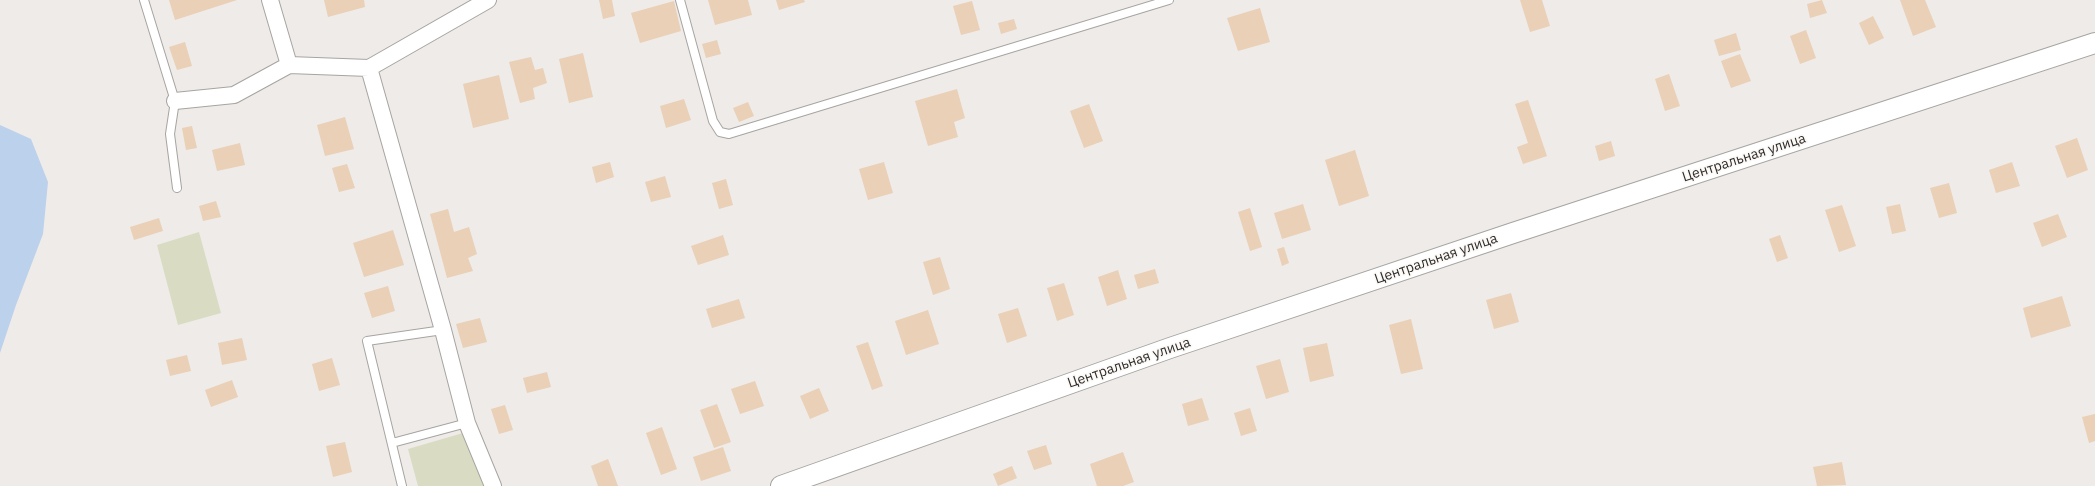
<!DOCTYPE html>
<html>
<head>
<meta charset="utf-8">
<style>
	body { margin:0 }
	canvas { display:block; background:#eeebe8 }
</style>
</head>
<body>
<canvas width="2095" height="486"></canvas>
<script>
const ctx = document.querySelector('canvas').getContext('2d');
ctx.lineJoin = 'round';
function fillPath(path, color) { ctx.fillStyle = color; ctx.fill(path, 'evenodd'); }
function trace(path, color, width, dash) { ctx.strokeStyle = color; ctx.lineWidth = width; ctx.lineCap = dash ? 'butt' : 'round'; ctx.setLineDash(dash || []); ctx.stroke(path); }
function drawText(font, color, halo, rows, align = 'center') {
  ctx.font = font + ' "IBM Plex Sans",sans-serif'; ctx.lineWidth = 3; ctx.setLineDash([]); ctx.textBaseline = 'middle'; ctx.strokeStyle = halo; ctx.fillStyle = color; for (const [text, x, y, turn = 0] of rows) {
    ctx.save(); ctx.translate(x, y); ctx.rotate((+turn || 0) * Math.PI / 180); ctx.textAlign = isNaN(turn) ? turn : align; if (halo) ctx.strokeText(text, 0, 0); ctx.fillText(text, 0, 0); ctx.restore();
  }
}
fillPath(new Path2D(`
	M199,232L221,313L178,325L157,245Z
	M463,433L485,486H418L408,449Z`), '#d9dcc3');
fillPath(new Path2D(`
	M0,125L31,139L48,182L43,234L16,305L0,353Z`), '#bcd1ec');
fillPath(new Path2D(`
	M169,0H237L175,20Z
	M324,0H364L365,7L328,17Z
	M599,0H612L615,16L603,19Z
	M708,0H748L752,15L715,25Z
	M776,0H804L805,2L779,10Z
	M1520,0H1542L1550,26L1530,32Z
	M1822,0L1827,13L1810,18L1807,4Z
	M1900,0H1925L1936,27L1913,36Z
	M674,1L681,31L640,43L631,13Z
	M972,1L980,30L961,35L953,6Z
	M1260,8L1270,42L1238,51L1227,18Z
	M1873,16L1884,38L1869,45L1859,23Z
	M1014,19L1017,29L1001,34L998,23Z
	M1806,30L1816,58L1800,64L1790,36Z
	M1736,33L1741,50L1719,56L1714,40Z
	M717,40L721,54L706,58L702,44Z
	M185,42L192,66L177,70L169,47Z
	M583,53L593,97L569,103L559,59Z
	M1740,54L1751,81L1731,88L1721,61Z
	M531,57L535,70L543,68L547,83L533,88L535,99L520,103L509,62Z
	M1669,74L1680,106L1665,111L1655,79Z
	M499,75L509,119L473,128L463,84Z
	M957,89L965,118L954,122L958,137L928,146L915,101Z
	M684,99L691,120L666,128L660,106Z
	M1528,100L1547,156L1523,164L1517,147L1528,143L1515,104Z
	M748,102L754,116L739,122L733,108Z
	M1089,104L1103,141L1084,148L1070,111Z
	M345,117L354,149L325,156L317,125Z
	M192,126L197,148L186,150L182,128Z
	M2077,138L2088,170L2067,178L2055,146Z
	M1611,141L1615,156L1599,161L1595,146Z
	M240,143L245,165L217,171L212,150Z
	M1355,150L1369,196L1339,206L1325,160Z
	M610,162L614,177L596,183L592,167Z
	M884,162L893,193L868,200L859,169Z
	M2012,162L2020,186L1996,193L1989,170Z
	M347,164L355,188L339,192L332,168Z
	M665,176L671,197L651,202L645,182Z
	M726,179L733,205L719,209L712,183Z
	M1949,183L1957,213L1939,218L1930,188Z
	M216,201L221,217L203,221L199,206Z
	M1303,204L1311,230L1282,239L1274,213Z
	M1900,204L1906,231L1892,234L1886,207Z
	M1842,205L1856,246L1839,252L1825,210Z
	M1250,208L1262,247L1250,251L1238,212Z
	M448,209L454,232L469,227L477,254L468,258L473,271L447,278L430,214Z
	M2058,214L2067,237L2042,247L2033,223Z
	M159,218L163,231L134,240L130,227Z
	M393,230L404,265L364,277L353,243Z
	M723,235L729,255L698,265L691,246Z
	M1780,235L1788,258L1777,262L1769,239Z
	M1284,247L1289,263L1282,266L1277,249Z
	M940,257L950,289L933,295L923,262Z
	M1155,269L1159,283L1138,289L1134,275Z
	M1118,270L1127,299L1107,306L1098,277Z
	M1064,283L1074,315L1057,321L1047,288Z
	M388,286L395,311L372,318L364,293Z
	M1511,293L1519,322L1494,329L1486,300Z
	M2062,296L2071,326L2031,338L2023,308Z
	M739,299L745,318L712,328L706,309Z
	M1018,308L1027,336L1007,343L998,314Z
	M928,310L939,344L906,355L895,321Z
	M480,318L487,342L463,348L456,324Z
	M1411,319L1423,369L1401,374L1389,325Z
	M242,338L247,360L222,365L218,343Z
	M868,342L883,386L872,390L856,346Z
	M1327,343L1334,376L1310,382L1303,348Z
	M187,355L191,371L170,376L166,360Z
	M332,358L340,385L319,391L312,364Z
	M1280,359L1289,392L1266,399L1256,366Z
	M547,372L551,387L527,393L523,378Z
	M232,380L238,397L211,407L205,390Z
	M755,381L764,406L740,414L731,389Z
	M819,388L829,411L810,419L800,396Z
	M1202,398L1209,420L1188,426L1182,404Z
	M717,404L731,442L714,448L700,410Z
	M505,405L513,430L499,434L491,409Z
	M1250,408L1257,431L1241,436L1234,413Z
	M2095,414V441L2089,443L2082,417Z
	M662,427L677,469L661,475L646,433Z
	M345,442L352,472L333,477L326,446Z
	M1046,445L1052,464L1034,470L1027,451Z
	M723,447L731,471L701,481L693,457Z
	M1123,452L1134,482L1123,486H1097L1090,464Z
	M608,459L618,486H598L591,466Z
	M1842,462L1846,485L1817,486L1813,467Z
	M1012,466L1017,478L998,486L993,474Z`), '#ead0b7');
const service = new Path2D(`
	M144,0L175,101L170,134L177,188
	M680,0L713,121L720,132L729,134L1169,0
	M392,443L467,423
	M402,486L367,341L443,330`);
const minor = new Path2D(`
	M270,0L289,65
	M289,65L369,68L488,0
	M369,68L443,330L467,423L493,486
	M175,101L234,95L289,65`);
const tertiary = new Path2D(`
	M781,486L1170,348L1513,233L2095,43`);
trace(service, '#a7a4a1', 10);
trace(minor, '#a7a4a1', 18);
trace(tertiary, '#a7a4a1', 22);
trace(service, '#fff', 8);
trace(minor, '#fff', 16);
trace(tertiary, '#fff', 20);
drawText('14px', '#2c2b2a', '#fbf8f5', [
	["Центральная улица",1744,158,-18],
	["Центральная улица",1436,259,-19],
	["Центральная улица",1129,363,-19]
]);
</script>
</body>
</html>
